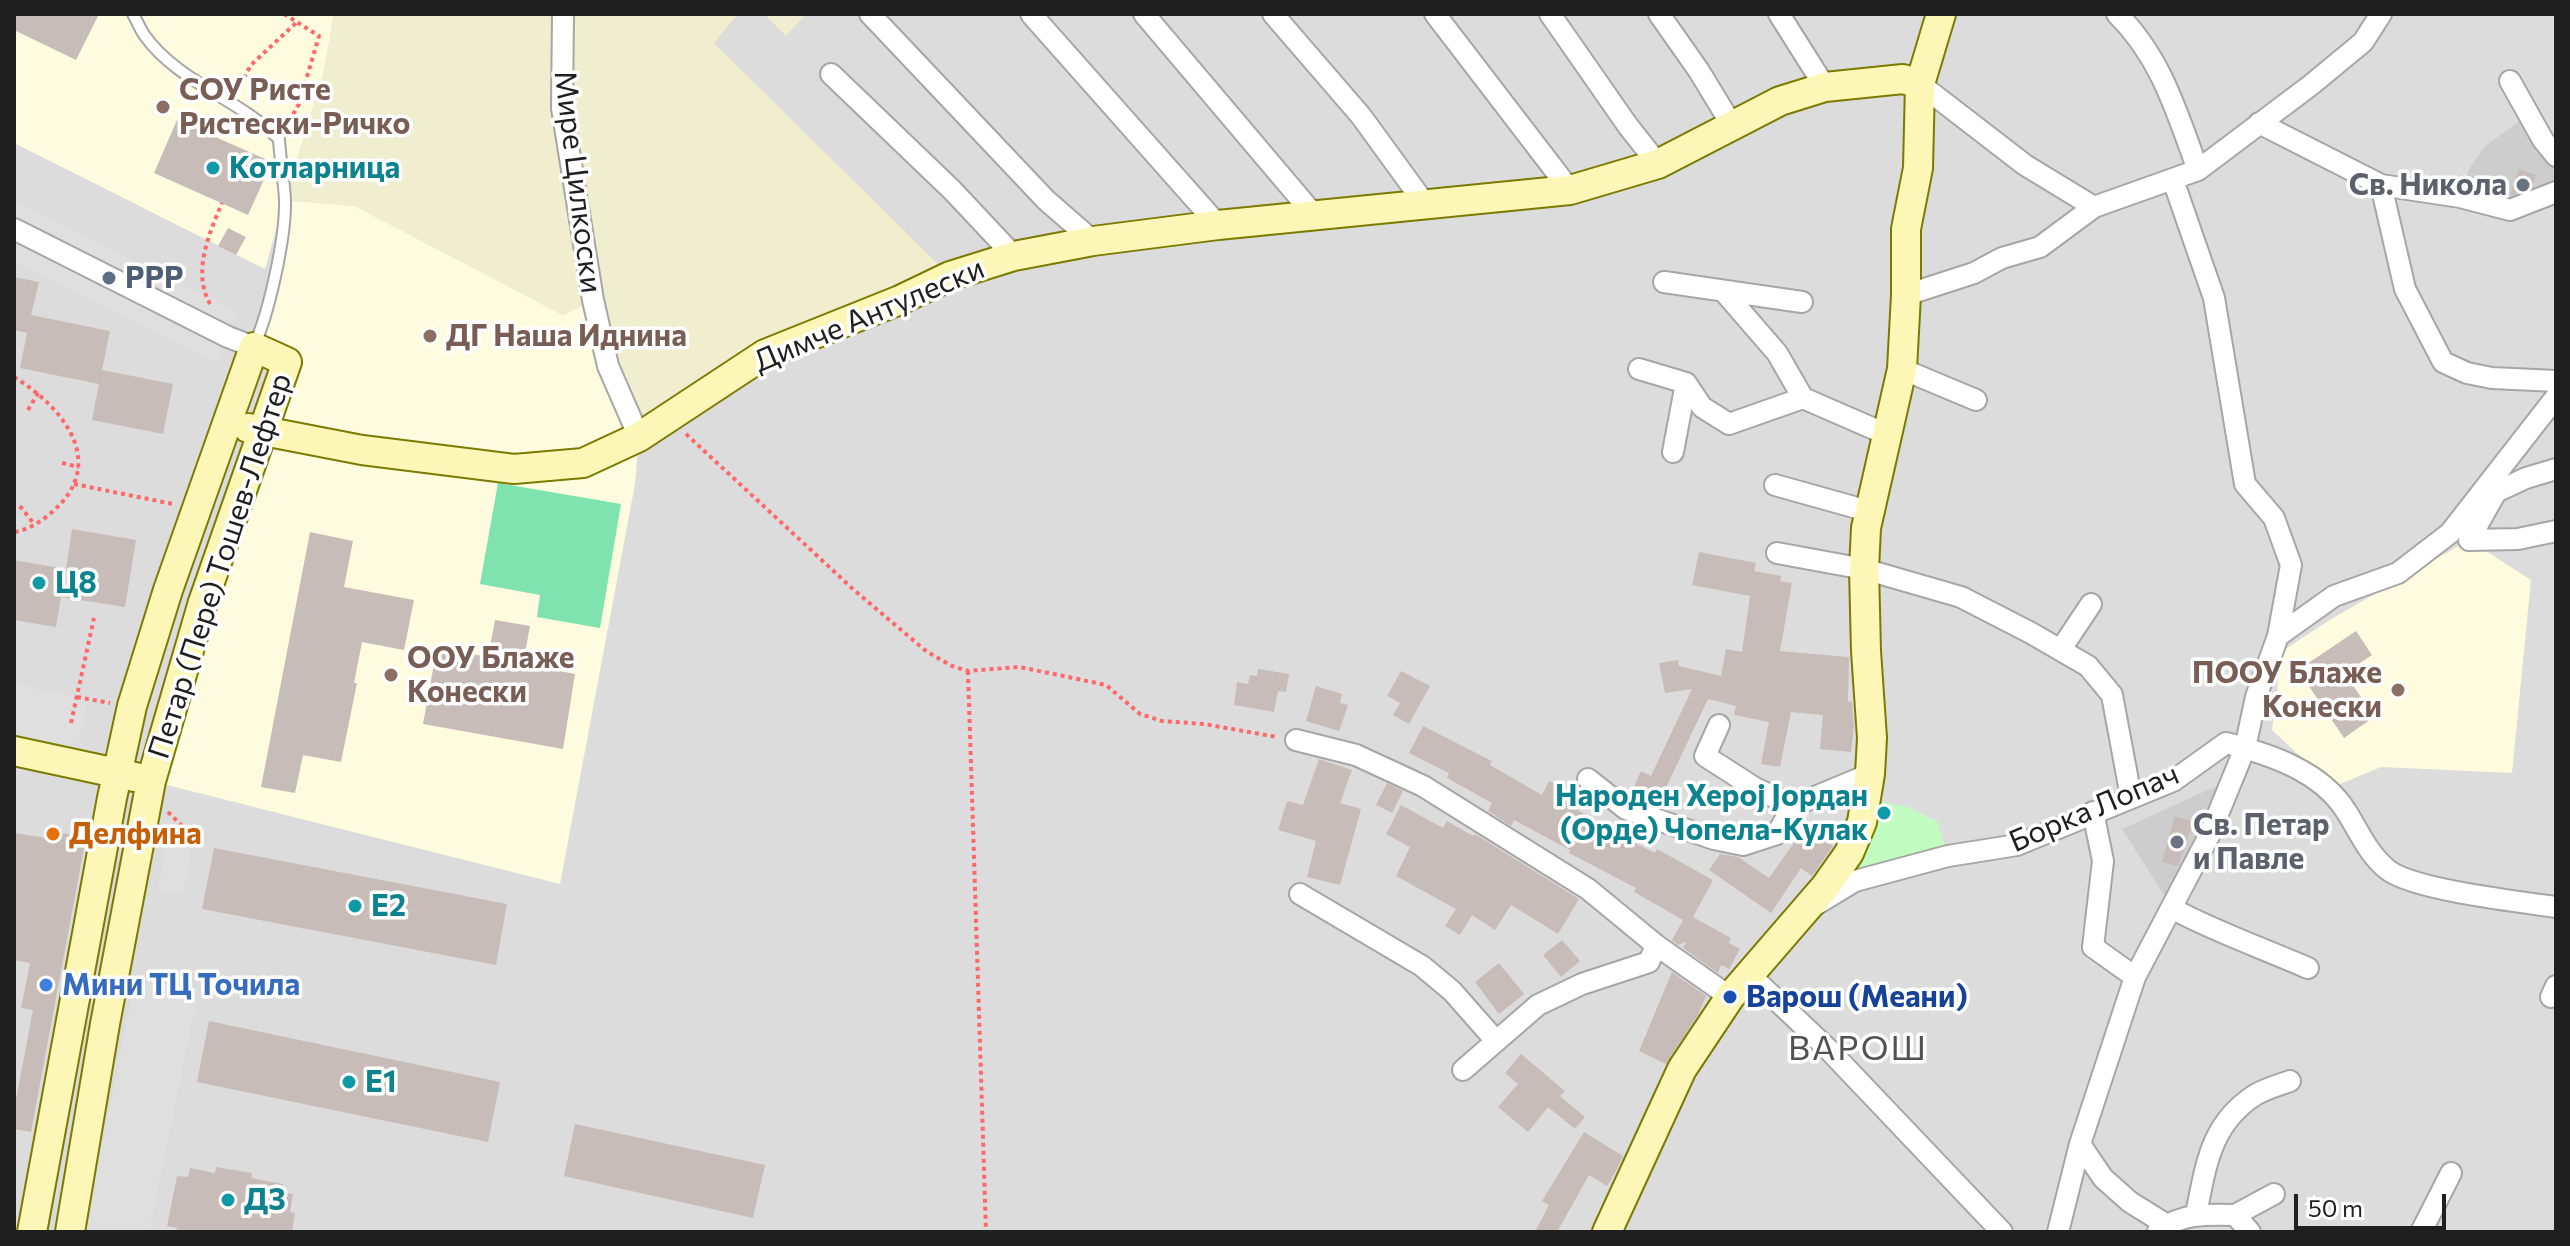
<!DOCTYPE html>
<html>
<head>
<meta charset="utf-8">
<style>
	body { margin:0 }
	#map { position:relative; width:2570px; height:1246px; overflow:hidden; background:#f0ebe5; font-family:Commissioner,sans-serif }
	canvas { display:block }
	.frame { position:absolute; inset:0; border:16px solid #1f1f1f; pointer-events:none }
	.scale { position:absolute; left:2294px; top:1194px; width:152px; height:36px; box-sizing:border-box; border:4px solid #1f1f1f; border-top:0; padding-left:10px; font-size:24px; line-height:28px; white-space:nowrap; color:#1f1f1f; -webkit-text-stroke:6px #fff; paint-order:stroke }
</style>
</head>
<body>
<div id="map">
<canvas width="2570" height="1246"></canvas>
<div class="frame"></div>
<div class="scale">50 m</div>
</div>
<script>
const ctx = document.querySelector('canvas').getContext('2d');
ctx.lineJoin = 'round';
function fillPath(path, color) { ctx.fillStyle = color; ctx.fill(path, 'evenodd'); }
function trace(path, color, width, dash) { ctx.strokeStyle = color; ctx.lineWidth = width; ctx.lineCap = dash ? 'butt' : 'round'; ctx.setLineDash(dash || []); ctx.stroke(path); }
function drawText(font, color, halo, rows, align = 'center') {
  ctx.font = font + ' Commissioner,sans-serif'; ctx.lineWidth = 7; ctx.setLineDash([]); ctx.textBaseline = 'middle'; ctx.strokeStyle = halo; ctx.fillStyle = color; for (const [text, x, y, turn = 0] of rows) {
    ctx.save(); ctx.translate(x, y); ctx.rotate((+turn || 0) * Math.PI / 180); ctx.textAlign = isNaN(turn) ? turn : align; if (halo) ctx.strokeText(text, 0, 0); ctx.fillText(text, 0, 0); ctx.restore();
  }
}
fillPath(new Path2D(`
	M14,14H2556V1232H14Z`), '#dddcdc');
fillPath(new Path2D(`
	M14,14H334L324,71L285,200L355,206L563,315L593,300L639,437L635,484L560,884L151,781L287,362L254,347L264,325L283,205L265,269L14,143Z
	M2469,540L2531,580L2512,773L2381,767L2333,787L2272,730L2282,651L2333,618Z`), '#fffbdf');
fillPath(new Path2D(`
	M2529,114L2556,156V192L2510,210L2460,197L2468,171L2484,147Z
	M2232,779L2173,909L2122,829Z`), '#cdcdcd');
fillPath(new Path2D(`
	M334,14H738L714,43L950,276L765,354L639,437L593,301L563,315L355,206L285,200L324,71Z
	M764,14H806L786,36Z`), '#f0eecf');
fillPath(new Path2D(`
	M1866,799L1908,807L1937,821L1948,856L1825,887Z`), '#c2fcc0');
fillPath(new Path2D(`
	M498,483L621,504L600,628L537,617L540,595L480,584Z`), '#7fe3b0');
fillPath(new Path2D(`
	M14,201L238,312L216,363L14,261Z
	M14,684L87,699L77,750L14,737Z
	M169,835L193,837L183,891L158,890Z
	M136,978L198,991L149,1232H84Z`), '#dfdfdf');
fillPath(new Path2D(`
	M14,14H99L76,60L14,30Z
	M177,120L272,162L248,215L154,173Z
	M2519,169L2536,175L2532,187L2512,195L2510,194Z
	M228,228L246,237L236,255L218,246Z
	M14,277L39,282L31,315L110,331L102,370L173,384L163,434L92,420L99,384L20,368L27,333L14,330Z
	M72,529L136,540L125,607L61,597L56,627L14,620V560L66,569Z
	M310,532L353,541L344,587L414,600L404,650L362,642L354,683H357L341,762L303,755L295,793L261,787Z
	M1699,552L1756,563L1754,571L1781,576L1780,581L1792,583L1780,651L1849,657L1848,701L1852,702L1854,726L1851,752L1820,749L1823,715L1791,712L1780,767L1761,764L1769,722L1734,715L1736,706L1708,699L1662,796L1650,791L1646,800L1631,793L1641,771L1651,776L1692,689L1665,693L1659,663L1678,660L1679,666L1721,676L1726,649L1742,652L1750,596L1692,585Z
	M495,620L530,626L523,664L575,674L563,749L423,724L437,648L488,657Z
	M2356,631L2372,655L2345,673L2374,717L2344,738L2298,670Z
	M1258,669L1289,674L1286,692L1278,691L1274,712L1234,705L1237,682L1248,684L1250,675L1257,676Z
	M1401,671L1430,686L1409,724L1393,715L1400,703L1387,696Z
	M1316,686L1342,694L1340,703L1348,705L1339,731L1306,721Z
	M1423,726L1492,761L1490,765L1542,795L1549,781L1572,792L1566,803L1623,837L1655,853L1657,849L1713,880L1693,917L1731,938L1729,943L1740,949L1729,969L1721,965L1718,973L1683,948L1686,942L1678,945L1672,940L1683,920L1634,892L1636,888L1569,853L1570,850L1514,820L1511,826L1488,811L1492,803L1447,778L1449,773L1409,753Z
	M1319,759L1352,770L1340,803L1361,809L1340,885L1307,877L1316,841L1278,830L1287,801L1303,805Z
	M1387,783L1403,791L1392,813L1376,805Z
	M1401,805L1443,828L1447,821L1473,836L1475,834L1579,899L1558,934L1511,905L1495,930L1472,915L1460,935L1445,926L1456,909L1396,876L1410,847L1386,834Z
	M2175,816L2193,822L2178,866L2162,862Z
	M1806,826L1833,846L1812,876L1801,868L1771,913L1709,870L1720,854L1738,857L1769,878Z
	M14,833L60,840L62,833L86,837L31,1132L14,1129V1110L33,1010L21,1008L30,963L14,960Z
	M214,848L507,904L496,965L202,909Z
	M1562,940L1580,961L1561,977L1543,955Z
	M1499,963L1524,994L1499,1014L1475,982Z
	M1672,972L1706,996L1698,1015L1666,1064L1639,1051Z
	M209,1021L500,1082L488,1142L197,1082Z
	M1521,1054L1565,1091L1560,1096L1585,1117L1575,1129L1548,1107L1528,1132L1498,1107L1518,1084L1505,1073Z
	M575,1124L765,1165L753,1218L564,1176Z
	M1584,1132L1623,1156L1617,1169L1607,1186L1589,1175L1557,1232H1535L1549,1205L1542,1201Z
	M216,1167L252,1173L251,1178L283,1184L282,1192L293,1194L290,1212L295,1213L292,1232H176L177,1228L167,1226L177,1176L188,1177L190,1168L215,1173Z`), '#c8bcb8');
const lane = new Path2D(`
	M133,14C137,21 140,29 145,36C178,82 239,99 279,139C280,159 284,180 285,200C286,237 269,313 254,346`);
const street = new Path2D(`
	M563,14L562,108L593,300L608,366L639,437
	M870,14L1046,200L1093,241
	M1031,14L1218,225
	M1144,14L1315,216
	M1273,14L1361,116L1425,204
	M1435,14L1570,190
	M1550,14L1628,126L1658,164
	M1659,14L1699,71L1733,127
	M1779,14L1825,87
	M2117,14C2161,57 2177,113 2198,170
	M831,74L952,190L1014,256
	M2510,81L2543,140L2556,156
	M1920,84L2025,165L2094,207
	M2259,123L2381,185L2405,289L2443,362L2467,373L2492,378L2556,381
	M2173,180L2214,298L2245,484L2274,518L2291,565L2278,636
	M2381,185L2460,197L2510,210L2556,192
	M14,229L228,337L254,347
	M1664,282L1802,302
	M1725,293L1777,353L1803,398L1888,435
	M1906,295L1974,273L2002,258L2040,247L2094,207L2198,170L2311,85L2363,42L2381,14
	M1639,369L1686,383L1702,407L1729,424L1803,398
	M1902,369L1976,400
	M1673,452L1686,383
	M2556,469L2526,478L2496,492L2469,540L2518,539L2556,531
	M1775,485L1868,511
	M1777,553L1864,569L1961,597L2031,633L2088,666L2112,695L2131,797
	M2061,649L2091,604
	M1719,725L1705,756L1755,788L1793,806L1870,774
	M1296,740L1356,755L1423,786L1588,889L1656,945L1730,997
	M1588,779L1626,809L1714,839L1743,845L1777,834L1793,806
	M2093,812L2103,861L2093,947L2135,977
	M1300,894L1422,966L1452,991L1496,1041
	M1817,904L1855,881L1948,856L2017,845L2173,781L2226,743C2269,754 2321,771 2346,811C2360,833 2368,854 2388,870C2414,890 2521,902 2556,907
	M2173,909C2216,932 2262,948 2308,968
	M1751,976L1828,1049L2002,1232
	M2551,997L2556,986
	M1463,1070L1538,1005L1582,984L1649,962L1656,945
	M2080,1144L2103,1178L2130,1202L2167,1225
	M2196,1214C2206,1166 2210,1124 2255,1095C2265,1089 2279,1085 2290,1081
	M2235,1215L2274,1194
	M2158,1231C2182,1213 2207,1214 2235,1215L2250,1232
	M2058,1232L2080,1144L2135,977L2209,836L2245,748L2256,697L2278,636L2334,596L2398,573L2450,533L2556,397
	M2421,1232L2451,1173`);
const secondary = new Path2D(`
	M248,428L362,450L514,469L583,463L639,437L765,354L900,300L950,276L1014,256L1093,241L1218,225L1570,190L1658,164L1780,101L1825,87L1903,79L1920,84
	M14,751L135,777
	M32,1232L112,798L132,706L168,590L254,347L287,362L203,602L151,781L105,1024L70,1232
	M1607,1232L1682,1069L1730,997L1825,887L1849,853L1862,822L1870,774L1872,738L1866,651L1864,569L1866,528L1902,369L1906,295V229L1918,168L1920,84L1941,14`);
trace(lane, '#a6a6a6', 14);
trace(street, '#a6a6a6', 24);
trace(secondary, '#7c7a00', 32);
trace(new Path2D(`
	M284,14L319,36L299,104L287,125
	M236,92L251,65L298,21
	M210,304C192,272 209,234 222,203
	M14,377C63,407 109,463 52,512C42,521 28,530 14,532
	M28,410L38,393
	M686,434L854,590L926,651L952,666L968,671L1019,667L1054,674L1106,685L1140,714L1162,721L1204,724L1277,737
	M62,463L79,467
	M74,484L173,504
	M20,506L34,524
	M968,671L986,1232
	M77,697L110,703
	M71,723L94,618
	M168,812L193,837`), '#ff6769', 4, [4, 4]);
trace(lane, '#fff', 10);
trace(street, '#fff', 20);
trace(secondary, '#fcf7b6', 28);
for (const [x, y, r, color] of [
	[163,107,8,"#8d6e63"],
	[213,168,8,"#0f9aa8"],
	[2523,185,8,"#6b7280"],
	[109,278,8,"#5c6f8a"],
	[430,336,8,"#8d6e63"],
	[39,583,8,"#0f9aa8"],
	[391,675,8,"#8d6e63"],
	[2398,690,8,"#8d6e63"],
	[1884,813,8,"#0f9aa8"],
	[53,834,8,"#e8710a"],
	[2177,842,8,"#6b7280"],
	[355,906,8,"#0f9aa8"],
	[46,985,8,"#3f7fe0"],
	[1730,997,8,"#1a4fb4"],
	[349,1082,8,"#0f9aa8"],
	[228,1200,8,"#0f9aa8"]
]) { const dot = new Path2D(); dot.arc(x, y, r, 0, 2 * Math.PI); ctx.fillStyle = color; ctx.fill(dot); trace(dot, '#fff', 3); }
drawText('bold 30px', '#785e54', '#fff', [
	["СОУ Ристе",179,90],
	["Ристески-Ричко",179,124],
	["ДГ Наша Иднина",446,336],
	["ООУ Блаже",407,658],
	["Конески",407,692],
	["ПООУ Блаже",2382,673,"right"],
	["Конески",2382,707,"right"]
], 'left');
drawText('bold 30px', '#0d838f', '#fff', [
	["Котларница",229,168],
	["Ц8",55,583],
	["Народен Херој Јордан",1868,796,"right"],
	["(Орде) Чопела-Кулак",1868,830,"right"],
	["Е2",371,906],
	["Е1",365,1082],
	["Д3",244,1200]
], 'left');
drawText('30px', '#1f1f1f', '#fff', [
	["Мире Цилкоски",578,182,83],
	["Димче Антулески",869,315,-23],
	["Петар (Пере) Тошев-Лефтер",220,566,-72],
	["Борка Лопач",2094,808,-23]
]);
drawText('bold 30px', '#5b616d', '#fff', [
	["Св. Никола",2507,185],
	["Св. Петар",2193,825,"left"],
	["и Павле",2193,859,"left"]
], 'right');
drawText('bold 30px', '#4e5e75', '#fff', [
	["РРР",125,278]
], 'left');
drawText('bold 30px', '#c56008', '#fff', [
	["Делфина",69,834]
], 'left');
drawText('bold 30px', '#366cbe', '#fff', [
	["Мини ТЦ Точила",62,985]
], 'left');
drawText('bold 30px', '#164399', '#fff', [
	["Варош (Меани)",1746,997]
], 'left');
ctx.letterSpacing = '2px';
drawText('34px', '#525252', '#fff', [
	["ВАРОШ",1858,1049]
]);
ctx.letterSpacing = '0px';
</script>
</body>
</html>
